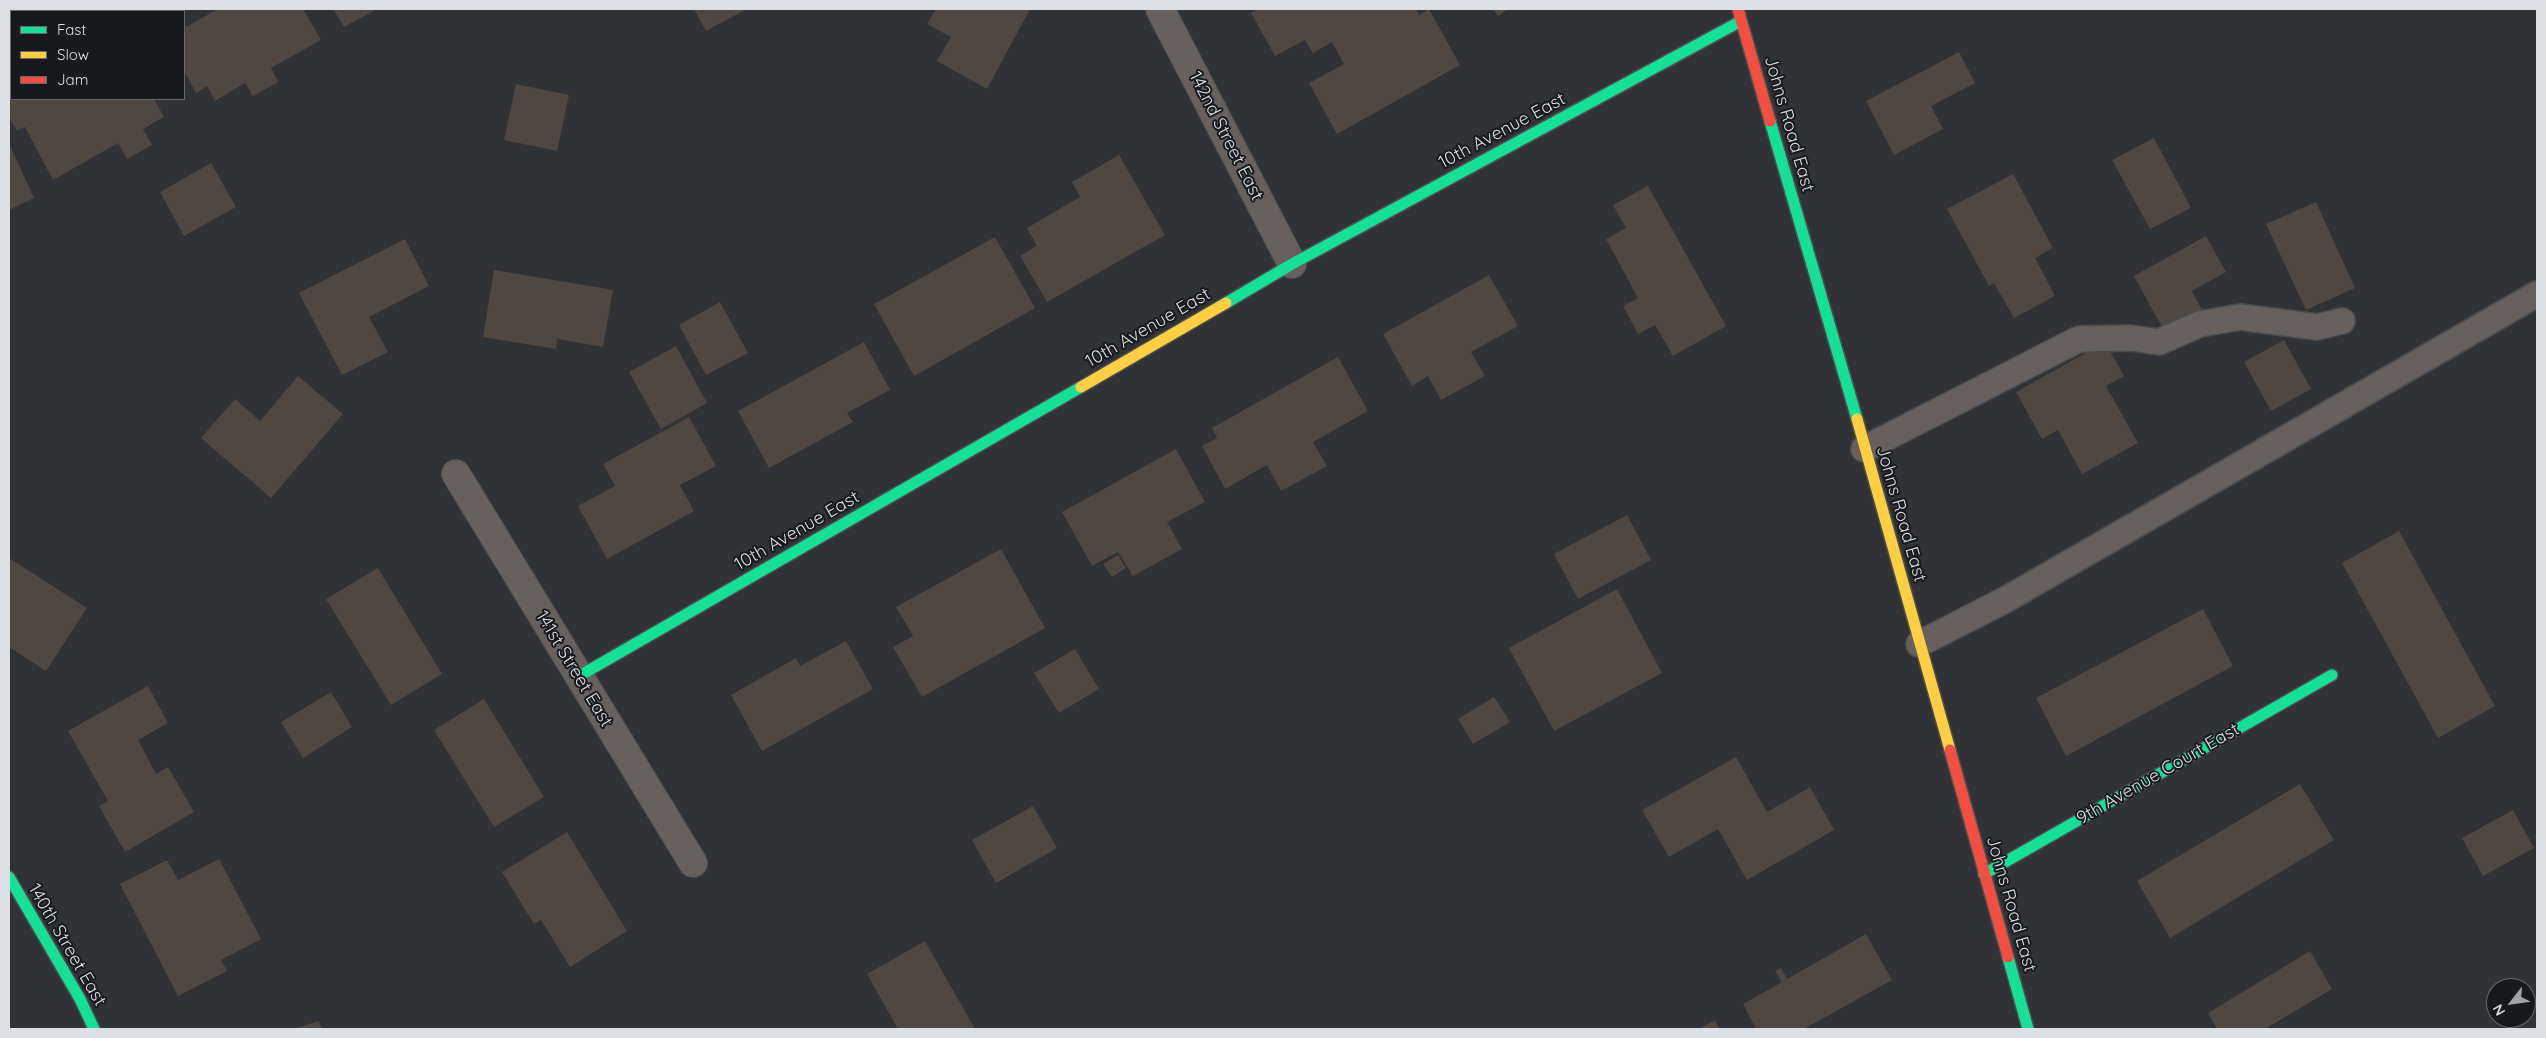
<!DOCTYPE html>
<html>
<head>
<meta charset="utf-8">
<style>
	body { margin:0 }
	#map { position:relative; width:2546px; height:1038px; overflow:hidden; background:#303235; font-family:Quicksand,sans-serif }
	canvas { display:block }
	.frame { position:absolute; inset:0; border:10px solid #dcdfe3; pointer-events:none }
	.legend { position:absolute; left:10px; top:10px; width:175px; height:90px; box-sizing:border-box; background:#17191c; border:1px solid #66686c; margin:0; padding:6px 9px; list-style:none; font-size:15px; color:#dcdfe3 }
	.legend li { display:flex; align-items:center; gap:10px; height:25px }
	.legend b { width:25px; border:1px solid #66686c }
	.north { position:absolute; left:2486px; top:978px; width:50px; height:50px; box-sizing:border-box; background:#17191c; border:1px solid #66686c; border-radius:50%; rotate:240deg; font-size:14px; font-weight:700; line-height:20px; text-align:center; color:#dcdfe3 }
	.north::after { content:''; display:block; margin:auto; width:18px; height:22px; background:#a0a2a6; clip-path:polygon(50% 0,100% 100%,50% 72%,0 100%) }
</style>
</head>
<body>
<div id="map">
<canvas width="2546" height="1038"></canvas>
<div class="frame"></div>
<ul class="legend">
<li><b style="height:6px;background:#16e098"></b>Fast</li>
<li><b style="height:6px;background:#ffcf43"></b>Slow</li>
<li><b style="height:6px;background:#f24e42"></b>Jam</li>
</ul>
<div class="north">N</div>
</div>
<script>
const ctx = document.querySelector('canvas').getContext('2d');
ctx.lineJoin = 'round';
function fillPath(path, color) { ctx.fillStyle = color; ctx.fill(path, 'evenodd'); }
function trace(path, color, width, dash) { ctx.strokeStyle = color; ctx.lineWidth = width; ctx.lineCap = dash ? 'butt' : 'round'; ctx.setLineDash(dash || []); ctx.stroke(path); }
function drawText(font, color, halo, rows, align = 'center') {
  ctx.font = font + ' Quicksand,sans-serif'; ctx.lineWidth = 4; ctx.setLineDash([]); ctx.textBaseline = 'middle'; ctx.strokeStyle = halo; ctx.fillStyle = color; for (const [text, x, y, turn = 0] of rows) {
    ctx.save(); ctx.translate(x, y); ctx.rotate((+turn || 0) * Math.PI / 180); ctx.textAlign = isNaN(turn) ? turn : align; if (halo) ctx.strokeText(text, 0, 0); ctx.fillText(text, 0, 0); ctx.restore();
  }
}
fillPath(new Path2D(`
	M218,9H303L321,40L271,68L278,82L253,96L245,83L215,101L207,86L196,93L184,71V28Z
	M333,9H377L344,27Z
	M694,9H747L706,31Z
	M936,9H1030L987,89L937,61L951,37L927,24Z
	M1259,9H1416L1419,15L1429,9L1460,65L1337,134L1309,83L1344,64L1332,42L1313,53L1305,40L1275,56L1251,13Z
	M1493,9H1508L1498,16Z
	M1959,52L1975,83L1931,106L1943,129L1894,155L1866,101Z
	M516,84L569,95L557,151L504,140Z
	M11,93V99H154L164,117L143,129L152,145L127,159L118,143L53,180L25,127L17,131L9,117V94Z
	M2154,138L2191,208L2150,229L2112,160Z
	M9,143L34,198L9,210Z
	M1119,155L1165,235L1047,302L1020,256L1037,246L1027,228L1080,197L1072,182Z
	M211,163L236,207L184,236L160,192Z
	M2013,174L2053,248L2035,258L2055,296L2014,318L1994,283L1989,286L1947,209Z
	M1648,186L1726,326L1673,356L1655,325L1638,334L1623,306L1638,298L1606,239L1626,228L1613,205Z
	M2316,202L2355,288L2306,310L2266,224Z
	M2206,236L2226,272L2192,291L2203,312L2165,333L2134,276Z
	M995,237L1035,308L914,376L874,304Z
	M405,239L429,286L369,317L388,352L342,375L299,293Z
	M494,270L613,290L603,347L557,339L556,349L483,337Z
	M1489,275L1518,326L1471,352L1485,376L1441,400L1428,376L1412,386L1383,334Z
	M720,302L748,353L706,375L679,325Z
	M2284,340L2311,389L2271,411L2244,362Z
	M864,342L890,390L847,413L853,422L769,468L738,411Z
	M2105,342L2124,376L2106,386L2138,443L2082,474L2058,430L2042,439L2016,392Z
	M676,346L707,403L661,429L629,372Z
	M1338,357L1368,411L1313,442L1327,466L1281,491L1267,465L1225,489L1202,446L1217,438L1212,428Z
	M298,376L343,414L271,498L201,438L235,399L260,421Z
	M689,417L716,466L680,485L694,511L607,559L578,506L615,486L603,464Z
	M1176,449L1205,502L1167,522L1182,549L1133,576L1118,552L1092,566L1062,512Z
	M1627,515L1651,560L1578,599L1554,554Z
	M2399,531L2495,706L2438,738L2342,563Z
	M1001,549L1045,628L922,697L893,647L913,636L896,607Z
	M1118,555L1126,568L1112,577L1103,564Z
	M9,558L87,608L46,671L9,647Z
	M378,568L442,674L391,705L326,599Z
	M1617,589L1662,673L1554,731L1509,648Z
	M2203,609L2233,666L2066,756L2036,698Z
	M846,641L873,689L762,751L731,695L796,658L800,666Z
	M1075,649L1099,689L1059,713L1034,673Z
	M148,686L168,723L138,740L156,774L168,767L194,812L125,852L99,806L108,801L68,731Z
	M331,692L352,727L303,758L281,722Z
	M1494,697L1510,722L1473,744L1458,719Z
	M484,699L544,797L494,827L434,730Z
	M1736,757L1767,812L1810,787L1834,830L1747,880L1718,829L1669,857L1642,810Z
	M2300,784L2334,840L2170,938L2137,881Z
	M1033,806L1057,848L996,883L972,840Z
	M2513,810L2534,848L2483,876L2462,838Z
	M567,832L627,931L570,967L541,920L534,924L502,872Z
	M219,859L261,939L221,960L227,971L178,996L120,884L167,860L178,880Z
	M1866,934L1892,980L1804,1029H1756L1743,1004L1782,982L1775,971L1781,968L1787,979Z
	M925,941L975,1029H898L867,974Z
	M2310,951L2332,989L2265,1029H2217L2208,1013Z
	M1715,1020L1720,1029H1698Z
	M319,1021L322,1029H293Z`), '#4e4742');
const lane = new Path2D(`
	M1864,449L2079,339L2131,338L2159,342L2200,324L2240,317L2317,327L2342,321
	M1919,644L2005,600L2537,294`);
const street = new Path2D(`
	M1160,9L1292,264
	M456,474L693,863`);
const fast = new Path2D(`
	M1770,121L1857,419
	M1226,303L1292,264L1741,21
	M579,676L1081,387
	M1984,874L2332,675
	M9,877L80,999L94,1029
	M2008,957L2028,1029`);
const slow = new Path2D(`
	M1081,387L1226,303
	M1857,419L1950,750`);
const jam = new Path2D(`
	M1738,9L1770,121
	M1950,750L2008,957`);
trace(lane, '#4c4e50', 28);
trace(street, '#4c4e50', 30);
trace(fast, '#4c4e50', 14);
trace(slow, '#4c4e50', 14);
trace(jam, '#4c4e50', 14);
trace(lane, '#66615f', 25);
trace(street, '#66615f', 28);
trace(fast, '#16e098', 11);
trace(slow, '#ffcf43', 11);
trace(jam, '#f24e42', 11);
drawText('18px', '#dcdfe3', '#17191c', [
	["Johns Road East",1789,124,74],
	["10th Avenue East",1502,131,-28],
	["142nd Street East",1226,136,63],
	["10th Avenue East",1148,328,-30],
	["Johns Road East",1901,514,74],
	["10th Avenue East",797,531,-30],
	["141st Street East",574,669,59],
	["9th Avenue Court East",2158,774,-30],
	["Johns Road East",2011,904,74],
	["140th Street East",67,945,60]
]);
</script>
</body>
</html>
